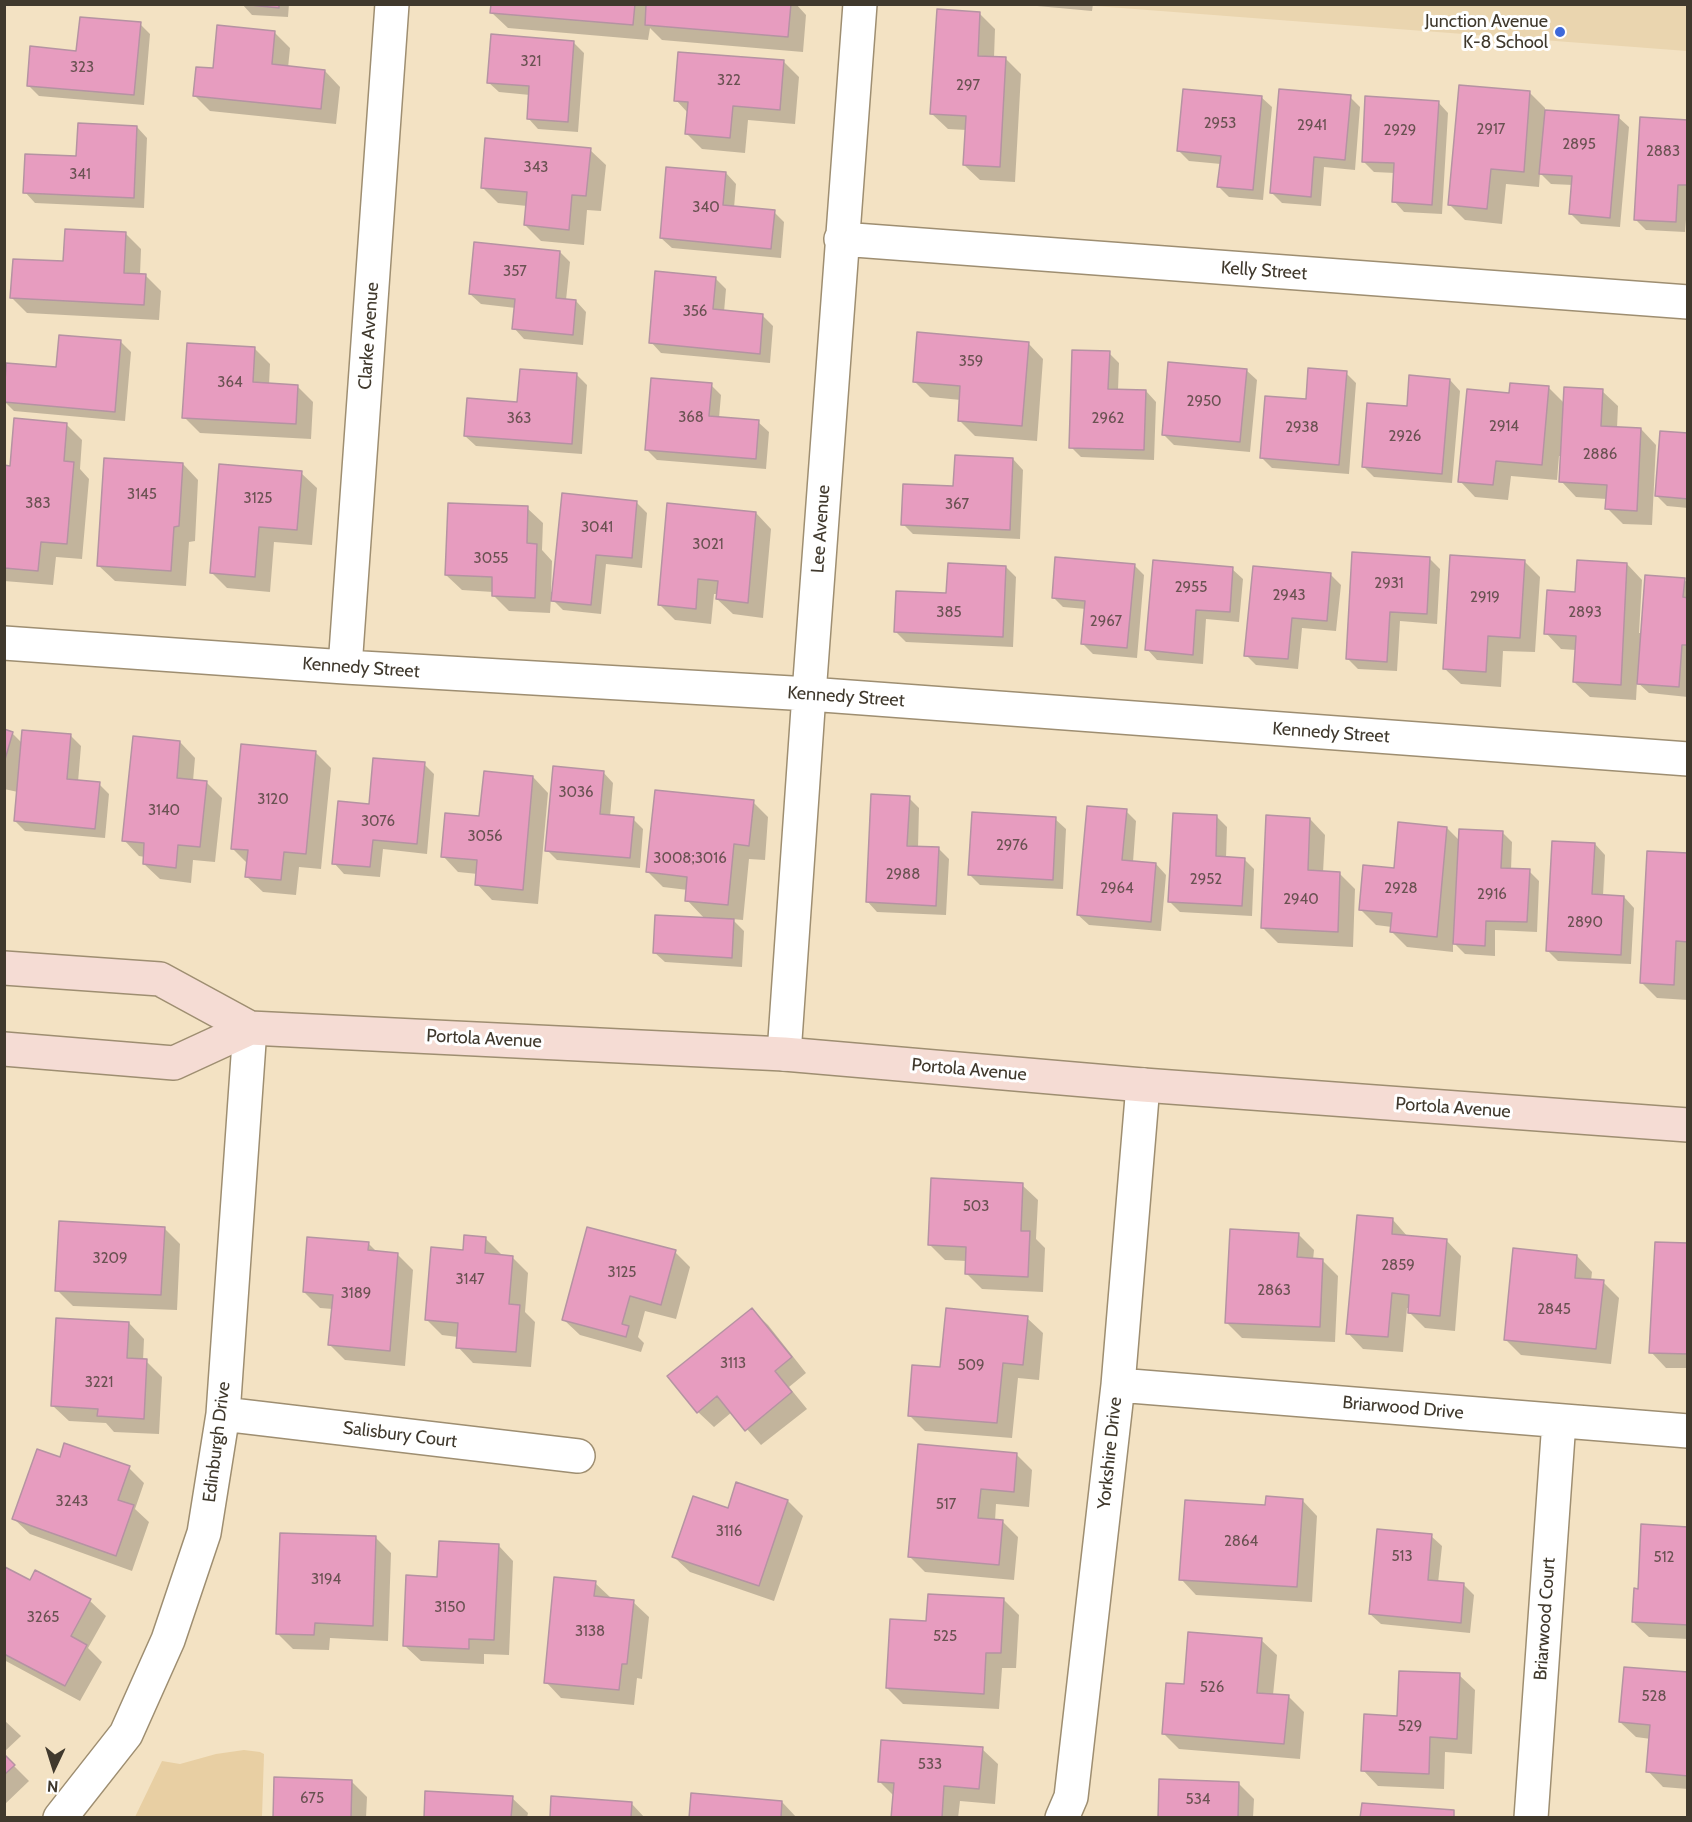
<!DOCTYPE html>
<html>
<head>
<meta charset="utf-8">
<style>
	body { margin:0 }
	#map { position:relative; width:1692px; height:1822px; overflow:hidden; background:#f3e2c3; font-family:Cabin,sans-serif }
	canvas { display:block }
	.frame { position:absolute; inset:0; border:6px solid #40392d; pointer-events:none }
	.north { position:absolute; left:24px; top:1738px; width:60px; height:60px; -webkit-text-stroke:4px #fff; paint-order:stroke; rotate:184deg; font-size:16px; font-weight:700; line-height:24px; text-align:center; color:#40392d }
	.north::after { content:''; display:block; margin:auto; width:21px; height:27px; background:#40392d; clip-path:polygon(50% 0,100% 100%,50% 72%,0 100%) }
</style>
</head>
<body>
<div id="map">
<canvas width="1692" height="1822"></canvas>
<div class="frame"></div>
<div class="north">N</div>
</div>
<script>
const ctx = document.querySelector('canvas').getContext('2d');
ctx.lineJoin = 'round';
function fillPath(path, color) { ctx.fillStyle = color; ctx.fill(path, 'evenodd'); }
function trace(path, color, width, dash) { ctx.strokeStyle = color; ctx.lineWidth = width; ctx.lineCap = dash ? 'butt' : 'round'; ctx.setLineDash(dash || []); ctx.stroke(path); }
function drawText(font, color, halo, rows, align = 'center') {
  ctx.font = font + ' Cabin,sans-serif'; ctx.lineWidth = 6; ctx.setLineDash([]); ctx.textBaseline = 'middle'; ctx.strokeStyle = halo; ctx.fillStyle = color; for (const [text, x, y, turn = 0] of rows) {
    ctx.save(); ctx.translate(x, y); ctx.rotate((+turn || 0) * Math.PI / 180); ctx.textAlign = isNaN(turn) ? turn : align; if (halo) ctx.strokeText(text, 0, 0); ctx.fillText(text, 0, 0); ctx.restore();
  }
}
fillPath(new Path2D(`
	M1096,4L1687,5V51L1095,6Z`), '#ead5af');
fillPath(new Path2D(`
	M244,1750L260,1752L264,1754L262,1817H135L162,1761L180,1764L216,1754Z`), '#e8cfa3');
fillPath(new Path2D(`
	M242,4H289L288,17L252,15Z
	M493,4H796L806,15L803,52L662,40L650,28L648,40L508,28L492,13Z
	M1015,4H1093L1092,11Z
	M980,14L995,29L994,58L1006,59L1021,74L1015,182L980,180L964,165L967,130L948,129L932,114Z
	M140,24L150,34L144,105L39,96L28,85L78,52Z
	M275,33L290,48L288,68L325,71L340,87L336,124L210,111L195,96L214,69Z
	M574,43L584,53L578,132L538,129L528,118L530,95L499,92L488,82Z
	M784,62L799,77L795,124L748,120L745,153L702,149L687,134L688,113L676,100Z
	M1530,93L1545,108V111L1618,117L1629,127L1620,227L1581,224L1571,214L1573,185L1551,184L1540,173L1539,187L1506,184L1502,224L1465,220L1450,205Z
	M1261,97L1272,107L1263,200L1229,197L1219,187L1221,164L1189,161L1179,151Z
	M1350,97L1360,107L1355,170L1324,167L1321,206L1282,203L1272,193Z
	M1438,102L1448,113L1442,214L1404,212L1394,201L1395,173L1374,172L1363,161Z
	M1688,121V195L1685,232L1646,230L1635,219Z
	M137,127L147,138L144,208L35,203L25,192Z
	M590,150L606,165L601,211L587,210L584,245L541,241L525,225L527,206L498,203L482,187Z
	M726,173L736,184L734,208L774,212L784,222L781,258L672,248L661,238Z
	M125,233L141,249L140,275H145L161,291L159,320L27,313L12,298L64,262Z
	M560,252L570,262L566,300L576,301L586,312L583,345L524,339L514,328L516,308L481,304L470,294Z
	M715,278L726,289L724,312L763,316L773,326L770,363L661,353L651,342Z
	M121,342L131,352L125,421L14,411L4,401L57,369Z
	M1028,343L1043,359L1037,441L975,436L959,420L961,400L930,397L914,381Z
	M254,348L270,364L269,385L297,386L313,402L311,439L200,433L184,417Z
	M1109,353L1119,363L1118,390L1146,391L1156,402L1154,460L1081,457L1071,447Z
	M1246,370L1257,380L1250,452L1174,445L1163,434Z
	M1346,373L1356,383L1349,474L1272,468L1262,458L1307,400Z
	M577,375L587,385L582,454L476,446L465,436Z
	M1450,380L1460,391L1452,483L1374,477L1363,466L1408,408Z
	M711,385L721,395L719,418L758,422L769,432L766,469L657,460L647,450Z
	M1548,387L1565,404L1602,391L1618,406L1617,428L1641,429L1656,445L1652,525L1623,524L1607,508V499L1576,497L1561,481L1562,456H1559L1557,480L1511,476L1508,500L1475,497L1460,481L1510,395Z
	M66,424L82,440L80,469L89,479L82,559L56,557L53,585L4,581V467H11Z
	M1688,434V508L1667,506L1657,496Z
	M1013,459L1023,470L1020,539L913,534L903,524L954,487Z
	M183,464L198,480L195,541L189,542L186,586L115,581L99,566Z
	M301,473L317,488L312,545L274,542L270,592L227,588L211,572Z
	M637,503L647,513L642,568L606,564L601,614L563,610L551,598L550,613L509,611L493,595V592L462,590L446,575L527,508L543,523L542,550L552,561L551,592H554Z
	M756,513L771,529L763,618L733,614L717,599L718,594H714L711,624L675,620L659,604Z
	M1430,559L1440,569L1437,624L1400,621L1397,671L1358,669L1347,658Z
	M1524,561L1540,577L1535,652L1503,651L1501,687L1461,684L1445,669Z
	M1627,564L1642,580L1639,633H1642L1684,580L1688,583V697L1649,693L1637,682L1636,700L1590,697L1574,682L1576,650L1561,649L1546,633L1577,593Z
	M1134,565L1144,575L1137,658L1093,654L1083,644L1086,609L1063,607L1053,597Z
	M1006,567L1016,577L1013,647L906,642L896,632Z
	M1232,569L1243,579L1239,622L1206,619L1203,664L1157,660L1147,649Z
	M1330,574L1341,585L1336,631L1302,628L1298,669L1256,665L1246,655Z
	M4,731L12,733L22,743L71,736L81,746L78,782L99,784L109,794L105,838L25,831L15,821L18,792L4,789Z
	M180,742L195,758L193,781L206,782L222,798L215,862L193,860L191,883L160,879L144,864L145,857L139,856L124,840Z
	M315,752L331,768L321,869L299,867L296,895L263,892L247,877L248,864L233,849Z
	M424,764L434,774L427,854L383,849L380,877L344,874L334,863L371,806Z
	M603,772L613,783L610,817L633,819L643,829L640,868L557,860L547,850Z
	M533,777L548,793L538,904L492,900L477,884L478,874L458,872L443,856L481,818Z
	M909,798L919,808L918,848L939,849L949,859L946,915L877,912L867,901Z
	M753,802L768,817L765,860L749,859L743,920L732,919L744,931L742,967L665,962L654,952L705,919L687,900L688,890L663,887L648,872Z
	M1126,811L1136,821L1133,862L1156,864L1166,875L1161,931L1089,925L1078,915Z
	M1217,817L1227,827L1226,858L1244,859L1254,869L1252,916L1180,912L1170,902Z
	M1055,819L1066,829L1063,889L980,885L969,874Z
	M1310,819L1325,835L1323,873L1340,874L1355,889L1353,947L1278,943L1263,928Z
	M1447,828L1460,841L1502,832L1512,842L1511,870L1529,871L1539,881L1537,932L1495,930V956L1465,954L1453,942V952L1407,947L1392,932V927L1376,925L1360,909L1396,870Z
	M1595,844L1605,855L1603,896L1624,897L1634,908L1631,964L1558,961L1547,950Z
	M1688,855V1000L1657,998L1641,982Z
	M1022,1185L1038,1200L1036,1239L1045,1248L1043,1292L982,1289L966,1273L967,1261L945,1260L929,1244Z
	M1393,1220L1408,1237L1446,1240L1461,1256L1455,1331L1425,1328L1410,1313V1308H1407L1403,1352L1363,1349L1348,1333Z
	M164,1228L180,1244L177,1310L73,1306L57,1290Z
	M1298,1234L1314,1250L1313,1260H1322L1338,1276L1335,1342L1242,1338L1226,1322Z
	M485,1238L501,1254V1256L512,1257L528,1273L525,1312L535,1322L531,1367L473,1363L458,1347V1337L442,1335L427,1320L464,1251Z
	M368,1243L377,1252L397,1254L413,1270L405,1366L345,1360L330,1345L333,1309L320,1308L304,1292Z
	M1688,1245V1368H1666L1651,1352Z
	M675,1252L690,1267L676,1319L645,1311L638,1337L644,1343L641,1352L580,1335L564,1320Z
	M1577,1256L1592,1272L1591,1281L1603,1282L1619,1298L1611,1364L1521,1355L1505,1339Z
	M752,1310L768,1325L806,1373L789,1387L807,1409L761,1445L732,1412L714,1427L698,1412Z
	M1027,1318L1043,1333L1039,1380L1018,1378L1012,1438L925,1431L909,1415Z
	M129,1323L144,1339L143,1361H146L162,1377L159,1434L114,1432L106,1423L69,1421L53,1406Z
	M1017,1455L1032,1470L1029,1507L996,1504L995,1521L1003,1522L1018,1537L1014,1580L925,1572L909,1556Z
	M61,1459L129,1468L144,1483L135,1509L149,1522L132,1571L30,1534L14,1519Z
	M1302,1500L1317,1516L1312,1602L1196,1595L1181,1579L1267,1506Z
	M788,1501L803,1516L774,1601L690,1572L674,1557Z
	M1688,1528V1639L1649,1637L1633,1622L1639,1590Z
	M1431,1536L1442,1546L1438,1583L1464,1585L1474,1595L1470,1633L1381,1624L1370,1614Z
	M376,1538L391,1553L388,1641L330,1638L329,1650L293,1649L277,1633Z
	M498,1545L513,1561L509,1655L484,1654V1664L421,1661L405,1646Z
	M6,1569L30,1582L36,1572L90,1601L106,1616L88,1648L102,1662L80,1701L4,1660V1572Z
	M595,1583L611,1598L633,1602L649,1617L642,1679L637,1678L634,1705L561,1698L546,1682Z
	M1003,1599L1019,1615L1016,1668H1002L999,1709L903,1704L887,1688L928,1623Z
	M1261,1640L1277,1655L1273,1695L1288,1696L1304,1712L1300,1759L1179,1749L1163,1733L1185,1686Z
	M1688,1674V1789L1663,1787L1648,1771L1651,1739L1636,1737L1620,1722Z
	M1459,1675L1475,1690L1472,1754L1445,1752L1444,1789L1378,1786L1363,1770L1399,1717Z
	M4,1720L21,1736L4,1752Z
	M982,1749L998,1764L995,1804L960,1801L958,1818H893L894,1796L879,1781Z
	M4,1756L29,1781L4,1805Z
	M351,1781L367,1797L366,1818H274Z
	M1238,1783L1254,1799L1253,1818H1159Z
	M512,1798L528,1813L527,1818H425Z
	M782,1802L797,1818H690Z
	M631,1803L645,1818H551Z`), '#0003');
const building = new Path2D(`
	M240,4H279V8Z
	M491,4H635L633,25L490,13Z
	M646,4H791L788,37L645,25Z
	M937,9L980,12L978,56L1006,57L1000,167L963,165L966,116L930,114Z
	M80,17L141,22L134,95L27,86L30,46L76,51Z
	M217,25L275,31L272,64L325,70L321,109L193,96L196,67L213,68Z
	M491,34L574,41L568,122L527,119L529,86L487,83Z
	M678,52L784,60L780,110L733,106L730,138L685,134L688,102L674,101Z
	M1459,85L1530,91L1524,172L1491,169L1487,209L1448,205Z
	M1183,89L1262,96L1253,190L1217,187L1221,156L1177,151Z
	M1279,89L1351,95L1345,160L1314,157L1311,197L1270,193Z
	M1365,96L1439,101L1432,205L1392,202L1394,163L1362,162Z
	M1545,110L1619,115L1610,218L1569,214L1572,176L1539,174Z
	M1640,117L1688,120V185H1678L1676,222L1634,220Z
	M78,123L137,126L134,198L23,193L25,154L76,156Z
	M485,138L591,148L586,196L572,195L569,230L524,225L527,192L481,188Z
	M666,167L726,172L723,205L775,210L771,249L660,238Z
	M65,229L126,232L124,273L146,274L144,305L10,298L13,259L63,261Z
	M474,242L560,251L556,298L576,300L573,335L512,329L515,299L469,294Z
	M655,271L716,277L713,309L763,314L760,354L649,343Z
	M917,332L1029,342L1022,426L958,421L960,386L913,382Z
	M59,335L121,340L115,412L4,402L6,363L56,367Z
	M187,343L255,347L253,382L298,385L296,424L182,418Z
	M1072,350L1110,351L1108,389L1146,390L1144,450L1069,448Z
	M1168,362L1247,369L1240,442L1162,435Z
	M1308,368L1347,371L1339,465L1260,458L1265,396L1306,399Z
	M520,369L577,373L572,444L464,436L467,398L517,402Z
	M1409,375L1450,379L1442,474L1362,467L1367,403L1407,406Z
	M651,378L712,383L709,416L759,420L756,459L645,450Z
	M1510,383L1549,386L1542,465L1496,461L1493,485L1458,482L1467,389L1509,393Z
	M1564,387L1603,389L1601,426L1641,428L1637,511L1605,509L1607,485L1559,482Z
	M14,418L67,423L64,461L74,462L67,544L41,542L38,571L4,568V465L10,466Z
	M1660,431L1688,433V499L1655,496Z
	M955,455L1013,458L1010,530L901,525L903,484L953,486Z
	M104,458L183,463L179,526L174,527L171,571L97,566Z
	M219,464L302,471L297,530L259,527L255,577L210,573Z
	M562,493L637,501L632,558L596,555L591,605L551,601Z
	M448,503L528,506L527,543L537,544L535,598L492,596V577L445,575Z
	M667,503L756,512L748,603L716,599L718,581L698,579L696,609L658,605Z
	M1352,552L1430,557L1427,614L1390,612L1387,662L1346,659Z
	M1450,555L1525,560L1520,638L1488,636L1486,672L1443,669Z
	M1055,557L1135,564L1127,648L1081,644L1085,601L1052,598Z
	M1153,560L1233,567L1230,612L1196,610L1193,655L1145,650Z
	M1577,560L1627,563L1621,685L1573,682L1576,636L1544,634L1547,590L1575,592Z
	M948,563L1006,566L1003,637L894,632L896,591L946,593Z
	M1253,566L1331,573L1327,621L1292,618L1288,659L1244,656Z
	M1645,575L1685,578L1683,597L1688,598V645H1682L1679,687L1637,684Z
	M4,729L13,732L4,763Z
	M22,730L71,734L67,779L100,782L95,829L14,821Z
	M133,736L180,741L177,778L207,781L200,847L178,845L176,868L143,864L144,843L122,841Z
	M241,744L316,751L306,854L284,852L281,880L245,877L248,850L231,849Z
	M373,758L425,762L417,844L373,840L370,867L332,864L338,801L369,804Z
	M553,766L604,771L600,814L634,817L630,858L545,851Z
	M484,771L533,776L523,890L475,885L477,860L441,857L445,813L479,816Z
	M655,790L754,800L749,846L734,844L728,905L685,901L687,877L646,872Z
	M871,794L910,796L907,846L939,847L936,906L866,902Z
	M1087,806L1127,809L1122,860L1156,863L1151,922L1077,915Z
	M972,812L1056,817L1053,880L968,875Z
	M1173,813L1217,815L1216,856L1245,858L1242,906L1168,902Z
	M1266,815L1310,818L1308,870L1340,872L1338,932L1261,928Z
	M1398,822L1447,827L1437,937L1390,932L1392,913L1359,910L1363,865L1394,868Z
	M1459,829L1503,831L1501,868L1530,869L1527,922L1486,921L1485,946L1453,944Z
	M1552,841L1595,843L1592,894L1624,896L1621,955L1546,951Z
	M1647,851L1688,853V942L1676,941L1674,985L1640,983Z
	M655,915L734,919L732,958L653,953Z
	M931,1178L1023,1183L1021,1231H1030L1028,1277L965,1274L966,1247L928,1245Z
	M1357,1215L1393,1218L1392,1234L1447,1239L1440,1316L1408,1313L1409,1295L1392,1293L1388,1337L1346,1334Z
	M59,1221L165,1227L161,1295L55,1291Z
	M587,1227L676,1250L661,1305L630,1296L622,1324L629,1326L626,1337L562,1320Z
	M1230,1229L1299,1233L1297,1257L1323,1259L1320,1327L1225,1323Z
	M464,1235L486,1237L485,1253L513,1256L509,1304L520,1305L516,1352L456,1348L458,1323L425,1320L431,1247L463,1250Z
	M307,1237L369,1242L368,1250L398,1253L390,1351L328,1345L333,1295L303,1292Z
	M1655,1242L1688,1243V1354L1649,1353Z
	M1513,1248L1577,1255L1575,1278L1604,1280L1596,1349L1504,1340Z
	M752,1308L792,1357L775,1371L792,1392L745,1431L717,1396L697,1413L667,1376Z
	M946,1308L1028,1316L1023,1365L1003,1363L997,1423L908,1416L912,1365L940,1367Z
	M56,1318L129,1322L127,1358L147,1359L144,1419L97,1416L98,1409L51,1406Z
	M64,1443L130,1466L118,1500L134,1505L116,1556L12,1519L37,1449L60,1457Z
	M918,1444L1017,1453L1014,1492L981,1489L978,1518L1003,1520L999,1565L908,1557Z
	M736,1482L788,1500L759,1586L672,1557L693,1496L728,1508Z
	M1266,1496L1303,1499L1297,1587L1179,1580L1185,1500L1265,1505Z
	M1641,1524L1688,1527V1625L1632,1622L1634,1588L1638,1589Z
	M1377,1529L1432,1534L1428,1580L1464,1583L1461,1623L1369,1614Z
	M280,1533L376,1536L373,1626L315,1623L314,1635L276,1634Z
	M439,1541L499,1544L494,1640L469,1639V1649L403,1646L406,1575L437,1577Z
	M5,1567L30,1580L35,1570L91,1599L71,1636L87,1645L65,1686L4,1654Z
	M554,1577L596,1581L594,1596L634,1600L627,1664H622L619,1690L544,1683Z
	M928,1594L1004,1598L1001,1653H986L984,1694L886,1688L890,1619L926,1621Z
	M1188,1632L1262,1638L1257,1693L1289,1695L1284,1744L1162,1734L1166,1683L1184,1684Z
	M1624,1667L1688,1672V1776L1646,1772L1650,1725L1619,1722Z
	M1399,1671L1460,1673L1457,1739L1430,1737L1429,1774L1361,1771L1364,1714L1397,1716Z
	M881,1740L983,1747L979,1789L944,1786L942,1818H891L894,1783L878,1782Z
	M4,1754L15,1765L4,1775Z
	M274,1777L352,1780L351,1818H273Z
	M1159,1779L1239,1782L1238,1818H1158Z
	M425,1791L513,1796L511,1818H424Z
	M691,1793L782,1801L781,1818H689Z
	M551,1796L632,1802L631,1818H550Z
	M1362,1803L1454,1810V1818H1360Z`);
fillPath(building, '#e79cbf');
trace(building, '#b593a2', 1.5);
const minor = new Path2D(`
	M841,239L1688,302
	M4,643L345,667L809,694L1688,759
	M345,667L392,4
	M784,1054L809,694L860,4
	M1118,1385L1688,1431
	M223,1414L578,1456
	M60,1818L126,1734L168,1640L204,1533L223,1414L250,1028
	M1062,1818L1071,1797L1118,1385L1143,1085
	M1531,1818L1559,1421`);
const secondary = new Path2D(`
	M4,968L160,979L250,1028L784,1054L1143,1085L1688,1125
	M4,1049L174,1063L250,1028`);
trace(minor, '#9e8e71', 36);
trace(secondary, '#9e8e71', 36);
trace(minor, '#fff', 33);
trace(secondary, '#f5dcd4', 33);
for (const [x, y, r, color] of [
	[1560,32,6,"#3e69da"]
]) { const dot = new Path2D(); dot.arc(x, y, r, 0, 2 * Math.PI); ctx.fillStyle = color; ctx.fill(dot); trace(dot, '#fff', 2); }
drawText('15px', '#6a5252', null, [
	["321",531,62],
	["323",82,68],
	["322",729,81],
	["297",968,86],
	["2953",1220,124],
	["2941",1312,126],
	["2917",1491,130],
	["2929",1400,131],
	["2895",1579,145],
	["2883",1663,152],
	["343",536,168],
	["341",80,175],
	["340",706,208],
	["357",515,272],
	["356",695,312],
	["359",971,362],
	["364",230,383],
	["2950",1204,402],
	["368",691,418],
	["363",519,419],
	["2962",1108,419],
	["2914",1504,427],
	["2938",1302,428],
	["2926",1405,437],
	["2886",1600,455],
	["3145",142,495],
	["3125",258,499],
	["383",38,504],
	["367",957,505],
	["3041",597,528],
	["3021",708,545],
	["3055",491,559],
	["2931",1389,584],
	["2955",1191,588],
	["2943",1289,596],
	["2919",1485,598],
	["385",949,613],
	["2893",1585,613],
	["2967",1106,622],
	["3036",576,793],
	["3120",273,800],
	["3140",164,811],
	["3076",378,822],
	["3056",485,837],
	["2976",1012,846],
	["3008;3016",690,859],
	["2988",903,875],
	["2952",1206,880],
	["2964",1117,889],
	["2928",1401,889],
	["2916",1492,895],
	["2940",1301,900],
	["2890",1585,923],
	["503",976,1207],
	["3209",110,1259],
	["2859",1398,1266],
	["3125",622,1273],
	["3147",470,1280],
	["2863",1274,1291],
	["3189",356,1294],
	["2845",1554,1310],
	["3113",733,1364],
	["509",971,1366],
	["3221",99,1383],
	["3243",72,1502],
	["517",946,1505],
	["3116",729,1532],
	["2864",1241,1542],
	["513",1402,1557],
	["512",1664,1558],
	["3194",326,1580],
	["3150",450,1608],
	["3265",43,1618],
	["3138",590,1632],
	["525",945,1637],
	["526",1212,1688],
	["528",1654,1697],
	["529",1410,1727],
	["533",930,1765],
	["675",312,1799],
	["534",1198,1800]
]);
drawText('18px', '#40392d', '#fff', [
	["Junction Avenue",1548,22],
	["K-8 School",1548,43]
], 'right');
drawText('18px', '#40392d', '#fff', [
	["Kelly Street",1264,271,4],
	["Clarke Avenue",369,336,-86],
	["Lee Avenue",821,529,-86],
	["Kennedy Street",361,668,4],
	["Kennedy Street",846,697,4],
	["Kennedy Street",1331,733,4],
	["Portola Avenue",484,1039,3],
	["Portola Avenue",969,1070,5],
	["Portola Avenue",1453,1108,4],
	["Briarwood Drive",1403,1408,5],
	["Salisbury Court",400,1435,7],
	["Edinburgh Drive",217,1442,-83],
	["Yorkshire Drive",1110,1453,-84],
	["Briarwood Court",1545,1619,-86]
]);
</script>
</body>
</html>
